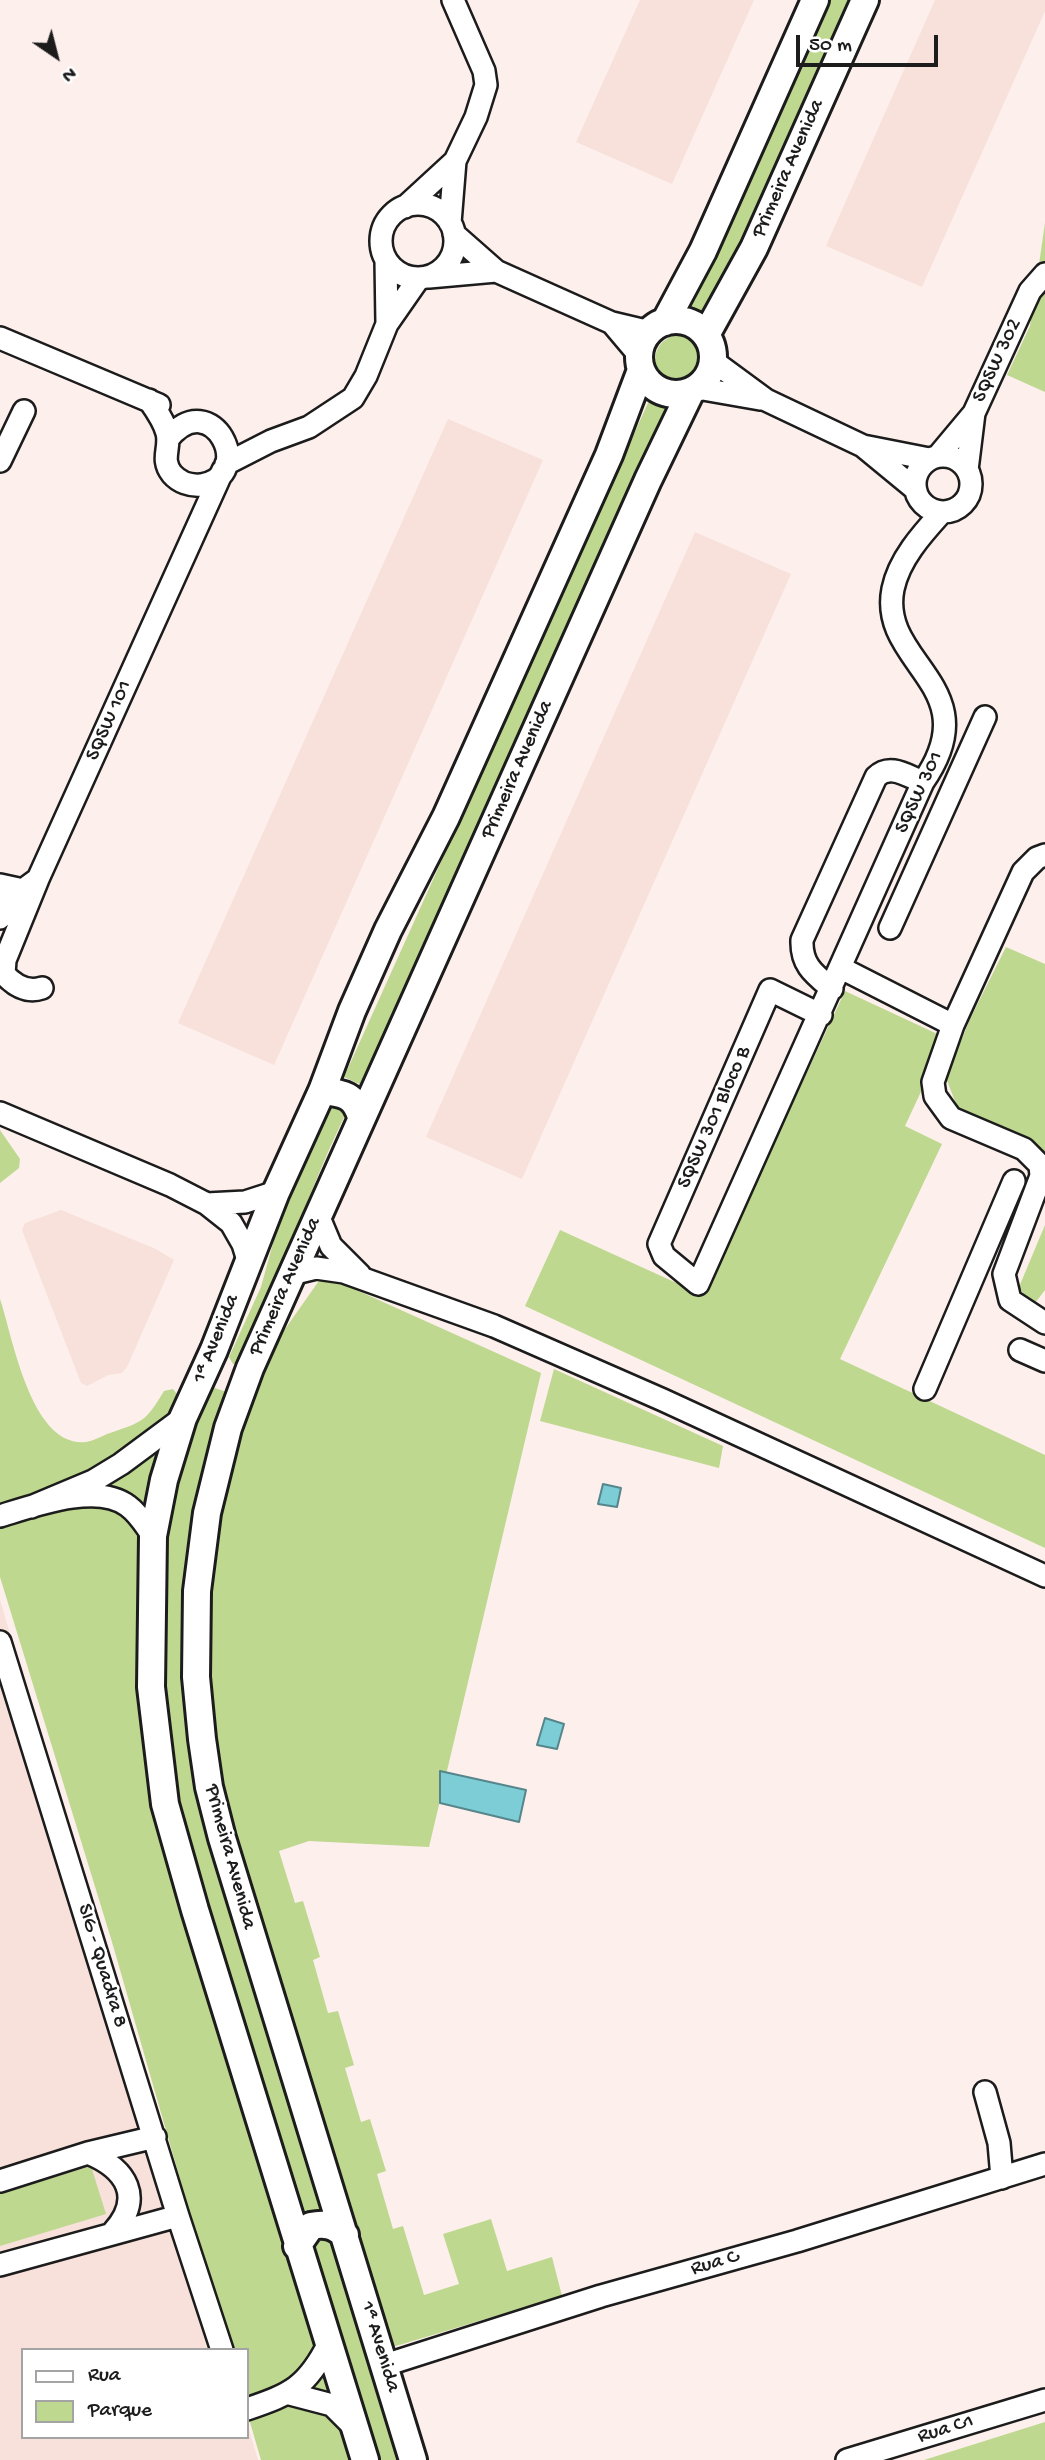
<!DOCTYPE html>
<html>
<head>
<meta charset="utf-8">
<style>
	body { margin:0 }
	#map { position:relative; width:1045px; height:2460px; overflow:hidden; background:#fdefec; font-family:"Gochi Hand",sans-serif }
	canvas { display:block }
	.legend { position:absolute; left:21px; top:2348px; width:228px; height:91px; box-sizing:border-box; background:#fff; border:2px solid #a4a4a4; margin:0; padding:9px 12px; list-style:none; font-size:21px; color:#1c1c1c }
	.legend li { display:flex; align-items:center; gap:14px; height:35px }
	.legend b { width:35px; border:2px solid #a4a4a4 }
	.north { position:absolute; left:21px; top:21px; width:70px; height:70px; -webkit-text-stroke:5px #fff; paint-order:stroke; rotate:145deg; font-size:19px; font-weight:700; line-height:28px; text-align:center; color:#1c1c1c }
	.north::after { content:''; display:block; margin:auto; width:24px; height:32px; background:#1c1c1c; clip-path:polygon(50% 0,100% 100%,50% 72%,0 100%) }
	.scale { position:absolute; left:796px; top:35px; width:142px; height:32px; box-sizing:border-box; border:4px solid #1c1c1c; border-top:0; padding-left:9px; font-size:21px; line-height:24px; white-space:nowrap; color:#1c1c1c; -webkit-text-stroke:5px #fff; paint-order:stroke }
</style>
</head>
<body>
<div id="map">
<canvas width="1045" height="2460"></canvas>
<ul class="legend">
<li><b style="height:9px;background:#fff"></b>Rua</li>
<li><b style="height:19px;background:#bed88f"></b>Parque</li>
</ul>
<div class="north">N</div>
<div class="scale">50 m</div>
</div>
<script>
const ctx = document.querySelector('canvas').getContext('2d');
ctx.lineJoin = 'round';
function fillPath(path, color) { ctx.fillStyle = color; ctx.fill(path, 'evenodd'); }
function trace(path, color, width, dash) { ctx.strokeStyle = color; ctx.lineWidth = width; ctx.lineCap = dash ? 'butt' : 'round'; ctx.setLineDash(dash || []); ctx.stroke(path); }
function drawText(font, color, halo, rows, align = 'center') {
  ctx.font = font + ' "Gochi Hand",sans-serif'; ctx.lineWidth = 5; ctx.setLineDash([]); ctx.textBaseline = 'middle'; ctx.strokeStyle = halo; ctx.fillStyle = color; for (const [text, x, y, turn = 0] of rows) {
    ctx.save(); ctx.translate(x, y); ctx.rotate((+turn || 0) * Math.PI / 180); ctx.textAlign = isNaN(turn) ? turn : align; if (halo) ctx.strokeText(text, 0, 0); ctx.fillText(text, 0, 0); ctx.restore();
  }
}
fillPath(new Path2D(`
	M640,0H754L672,184L576,142Z
	M935,0H1045V11L922,287L826,246Z
	M448,419L543,460L274,1065L178,1023Z
	M695,532L791,574L522,1179L426,1137Z
	M61,1210L156,1249L174,1260L127,1367L122,1373L108,1375L87,1386L81,1383L22,1230L25,1223Z
	M0,1600L225,2350H23V2437H247V2423L258,2460H0Z`), '#f8e0db');
fillPath(new Path2D(`
	M829,0H856L710,326L687,315Z
	M1045,223V392L1007,375L1030,326Z
	M655 360a25 25 0 1 1 50 0a25 25 0 1 1-50 0Z
	M652,394L674,403L366,1087L344,1077Z
	M1006,947L1045,964V1153L958,1109L946,1078L970,1019Z
	M845,991L946,1038L905,1126L942,1144L840,1359L1045,1455V1548L525,1306L560,1230L703,1295Z
	M333,1107L344,1111L345,1115C306,1196 279,1282 241,1364H233L229,1357L261,1287L278,1225L329,1110Z
	M0,1130L20,1159L19,1168L0,1183Z
	M1045,1225V1290L1032,1307L1019,1287Z
	M323,1275L541,1373L429,1847L309,1841L279,1851L295,1903L303,1901L320,1957L313,1960L328,2013L338,2011L354,2065L345,2068L361,2122L370,2119L386,2171L377,2174L393,2229L403,2226L424,2295L459,2284L443,2234L491,2219L507,2271L552,2257L562,2296L366,2355L398,2460H261L247,2412V2350H229L112,1942L0,1577V1518L89,1487L158,1451L212,1387L238,1396Z
	M0,1299C13,1338 31,1448 86,1442C93,1441 100,1437 107,1434C142,1422 145,1423 164,1391L173,1389L179,1397C164,1457 53,1488 0,1508Z
	M554,1369L723,1446L719,1468L540,1421Z
	M91,2166L106,2214L0,2246V2194Z
	M1045,2422V2460H924Z`), '#bed88f');
const water = new Path2D(`
	M603,1484L621,1488L617,1507L598,1504Z
	M545,1718L564,1724L557,1749L537,1745Z
	M440,1771L526,1790L519,1822L440,1803Z`);
fillPath(water, '#7ccdd6');
trace(water, '#56868c', 2);
const minor = new Path2D(`
	M381 241a37 37 0 1 1 74 0a37 37 0 1 1-74 0Z
	M405,207L455,161
	M450,223L455,161L476,117L486,85L484,71L453,0
	M454,234L496,271L612,323L650,332
	M386,260L387,324
	M429,277L496,271
	M612,323L639,355
	M0,338L159,405
	M713,361L766,400L863,446L929,459
	M697,388L760,399
	M149,400C156,410 164,421 167,433C171,448 160,459 172,474C179,482 190,486 201,485C258,476 212,384 168,439
	M864,447L915,489
	M938,456L974,413L1030,291L1045,274
	M915 484a28 28 0 1 1 56 0a28 28 0 1 1-56 0Z
	M0,461L24,411
	M226,464L271,441L309,427L353,398L366,376L387,324L419,278
	M967,470L974,413
	M1045,855L1037,858L1023,872L953,1025L933,1082L935,1096L951,1118L1024,1149L1040,1165L1041,1176L1004,1274L1010,1300L1045,1323
	M38,879L5,960L4,974C14,985 27,993 42,988
	M0,885L23,890L38,879L223,470
	M0,918L12,889
	M890,928L985,717
	M841,968L953,1025
	M832,989C814,974 801,965 802,940L876,777C890,763 907,776 923,782
	M821,1015L770,990L659,1244L664,1256L698,1284L923,782C990,686 878,664 893,589C899,559 923,533 942,512
	M0,1113L170,1185L207,1204L231,1223L243,1244L248,1260
	M207,1204L245,1202L276,1192
	M318,1215L331,1246L360,1275
	M291,1274L316,1268L344,1272L494,1326L663,1400L1045,1576
	M1020,1350L1045,1361
	M925,1389L1014,1181
	M31,1507L93,1481L121,1464L183,1418
	M0,1516C33,1506 97,1482 128,1506C139,1514 145,1525 153,1536
	M0,1642L178,2216L222,2350
	M985,2092L999,2143L1002,2178
	M88,2153C127,2169 144,2198 113,2232
	M0,2181L88,2153L155,2137
	M0,2265L178,2216
	M385,2365L601,2296L797,2241L1045,2164
	M290,2394L332,2405L354,2427
	M247,2409C291,2394 307,2387 329,2343
	M847,2460L1045,2400`);
const major = new Path2D(`
	M639 357a37 37 0 1 1 74 0a37 37 0 1 1-74 0Z
	M665,322L703,251L815,0
	M706,335L754,248L865,0
	M322,1091C343,1093 355,1095 361,1117
	M297,2246L311,2226C325,2223 334,2225 345,2235
	M365,2460L195,1910L165,1804L151,1687L153,1536L164,1480L183,1418L214,1350L276,1192L322,1091L352,1011L388,930L446,817L609,455L641,370
	M413,2460L222,1838L209,1787L202,1739L196,1677L197,1591L207,1513L228,1428L250,1368L648,480L691,391`);
trace(minor, '#1c1c1c', 26);
trace(major, '#1c1c1c', 32);
trace(minor, '#fff', 21);
trace(major, '#fff', 26);
drawText('21px', '#1c1c1c', '#fff', [
	["Primeira Avenida",789,169,-66],
	["SQSW 302",998,361,-65],
	["SQSW 101",110,721,-66],
	["Primeira Avenida",518,770,-66],
	["SQSW 301",920,793,-65],
	["SQSW 301 Bloco B",715,1118,-66],
	["Primeira Avenida",286,1287,-66],
	["1ª Avenida",217,1339,-68],
	["Primeira Avenida",229,1857,75],
	["SIG - Quadra 8",101,1966,73],
	["Rua C",715,2264,-16],
	["1ª Avenida",379,2347,73],
	["Rua C1",946,2430,-17]
]);
</script>
</body>
</html>
